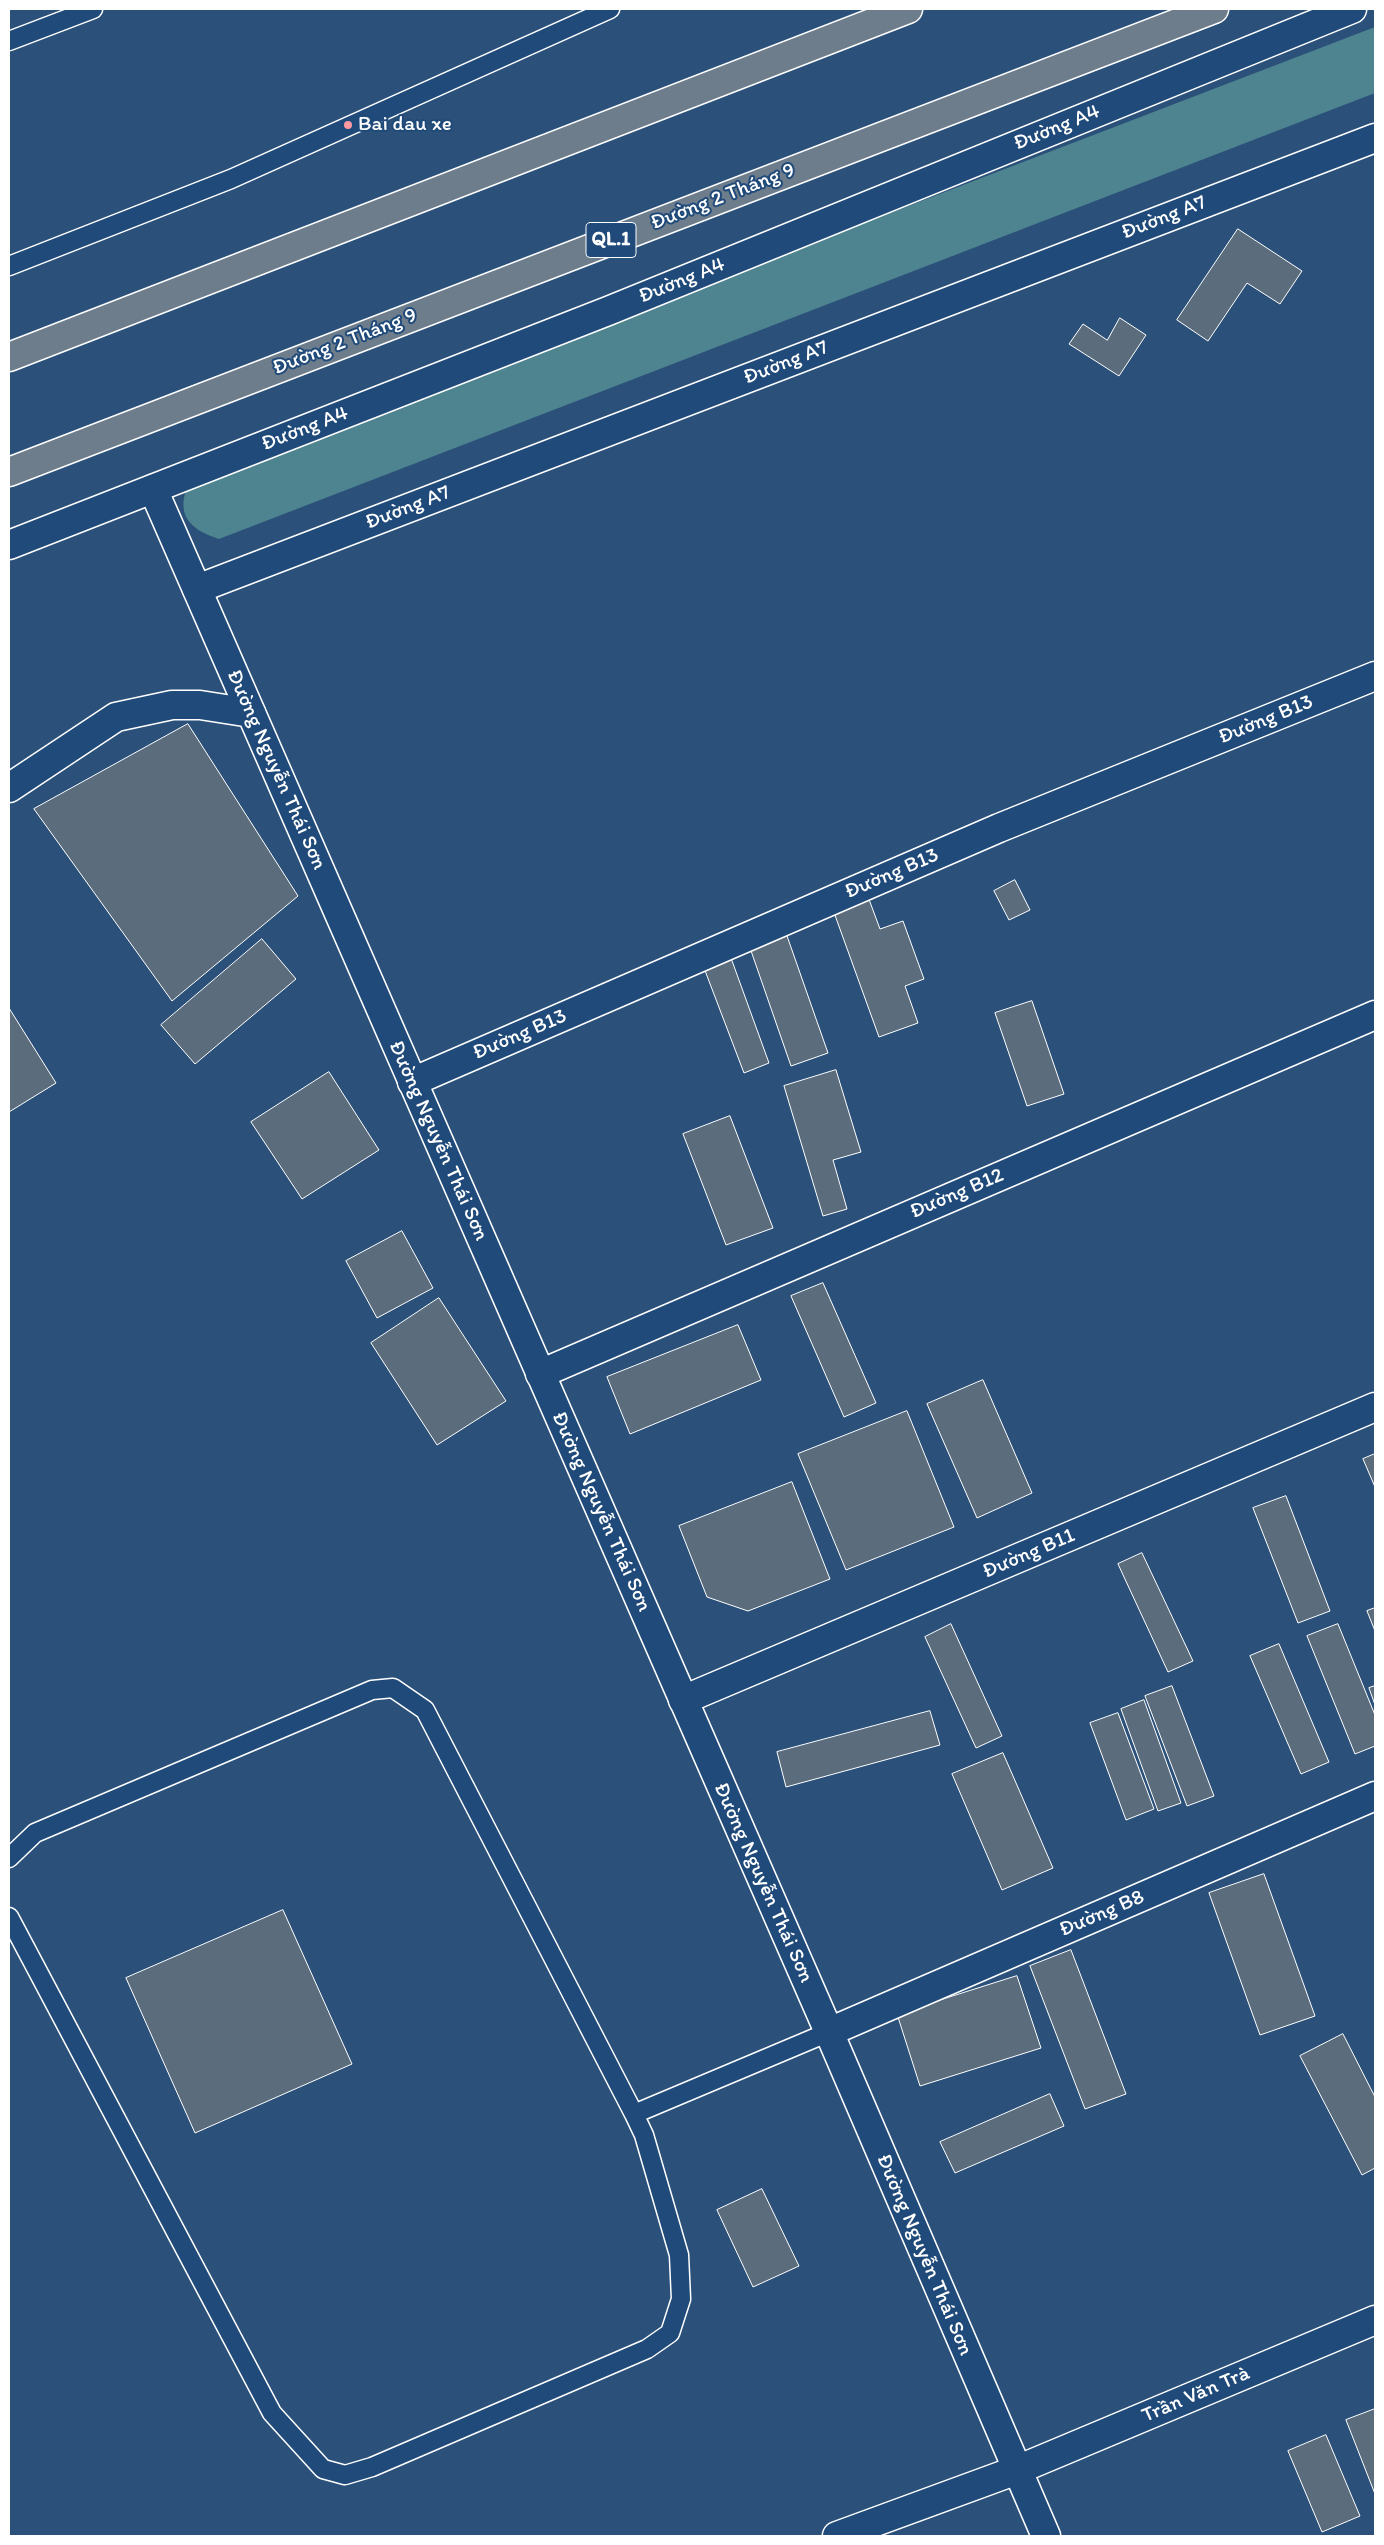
<!DOCTYPE html>
<html>
<head>
<meta charset="utf-8">
<style>
	body { margin:0 }
	#map { position:relative; width:1384px; height:2545px; overflow:hidden; background:#2b517a; font-family:Itim,sans-serif }
	canvas { display:block }
	.frame { position:absolute; inset:0; border:10px solid #fff; pointer-events:none }
</style>
</head>
<body>
<div id="map">
<canvas width="1384" height="2545"></canvas>
<div class="frame"></div>
</div>
<script>
const ctx = document.querySelector('canvas').getContext('2d');
ctx.lineJoin = 'round';
function fillPath(path, color) { ctx.fillStyle = color; ctx.fill(path, 'evenodd'); }
function trace(path, color, width, dash) { ctx.strokeStyle = color; ctx.lineWidth = width; ctx.lineCap = dash ? 'butt' : 'round'; ctx.setLineDash(dash || []); ctx.stroke(path); }
function drawText(font, color, halo, rows, align = 'center') {
  ctx.font = font + ' Itim,sans-serif'; ctx.lineWidth = 4; ctx.setLineDash([]); ctx.textBaseline = 'middle'; ctx.strokeStyle = halo; ctx.fillStyle = color; for (const [text, x, y, turn = 0] of rows) {
    ctx.save(); ctx.translate(x, y); ctx.rotate((+turn || 0) * Math.PI / 180); ctx.textAlign = isNaN(turn) ? turn : align; if (halo) ctx.strokeText(text, 0, 0); ctx.fillText(text, 0, 0); ctx.restore();
  }
}
fillPath(new Path2D(`
	M1375,27V93L219,539C188,529 175,514 189,482Z`), '#4e8390');
const building = new Path2D(`
	M1238,229L1302,271L1280,304L1247,283L1208,341L1177,320Z
	M1120,318L1146,335L1119,376L1069,344L1083,324L1107,340Z
	M188,724L298,896L172,1001L34,809Z
	M1015,880L1030,910L1009,920L994,891Z
	M867,894L880,929L903,921L924,979L905,986L918,1023L879,1037L832,907Z
	M786,933L828,1053L791,1066L749,945Z
	M262,939L296,979L195,1064L161,1025Z
	M731,958L769,1063L744,1073L704,968Z
	M1032,1001L1064,1094L1027,1106L995,1013Z
	M9,1008L56,1083L9,1112Z
	M836,1070L861,1152L833,1160L847,1209L823,1216L784,1086Z
	M329,1072L379,1150L302,1199L251,1122Z
	M730,1116L773,1228L726,1245L683,1134Z
	M402,1231L433,1288L377,1318L346,1261Z
	M823,1283L876,1403L844,1417L791,1296Z
	M439,1298L506,1401L437,1445L371,1343Z
	M738,1325L761,1380L630,1434L607,1377Z
	M983,1380L1032,1493L977,1518L927,1404Z
	M907,1411L954,1527L846,1570L798,1454Z
	M1375,1454V1487L1363,1459Z
	M792,1482L830,1579L748,1611L707,1597L679,1526Z
	M1286,1496L1330,1611L1298,1623L1253,1508Z
	M1142,1553L1193,1661L1168,1672L1118,1564Z
	M1375,1608V1631L1367,1611Z
	M951,1624L1002,1736L976,1748L925,1637Z
	M1338,1624L1375,1715V1746L1355,1754L1307,1636Z
	M1279,1644L1329,1762L1301,1774L1250,1656Z
	M1172,1686L1214,1796L1187,1806L1145,1696Z
	M1375,1686V1705L1369,1688Z
	M1144,1700L1181,1803L1158,1811L1121,1709Z
	M930,1711L940,1745L786,1787L777,1752Z
	M1118,1713L1154,1809L1126,1820L1090,1723Z
	M1003,1753L1053,1868L1002,1890L952,1774Z
	M1264,1874L1315,2016L1260,2035L1209,1893Z
	M283,1910L352,2064L195,2133L126,1978Z
	M1071,1950L1126,2094L1085,2109L1030,1966Z
	M1017,1976L1041,2048L920,2086L897,2014Z
	M1343,2034L1375,2097V2168L1362,2175L1300,2056Z
	M1050,2094L1064,2126L955,2173L940,2142Z
	M762,2189L799,2266L753,2287L717,2210Z
	M1375,2409V2494L1346,2420Z
	M1326,2435L1360,2516L1322,2532L1288,2451Z`);
fillPath(building, '#5b6c7c');
trace(building, '#fff', 1);
const lane = new Path2D(`
	M9,41L93,9
	M9,266L231,179L610,9
	M9,1858L35,1833L372,1690L393,1688L425,1710L634,2114
	M9,1917L272,2413L323,2469L345,2475L372,2467L647,2349L670,2333L681,2299L679,2255L644,2135L634,2114L829,2032`);
const street = new Path2D(`
	M9,545L608,311L1352,9
	M197,589L1375,138
	M9,788L116,717L172,705H200L251,713
	M412,1082L999,828L1375,676
	M540,1374L1375,1015
	M683,1700L1375,1407
	M829,2032L1375,1796`);
const secondary = new Path2D(`
	M153,489L829,2032L1046,2536
	M837,2536L1017,2470L1375,2320`);
const highway = new Path2D(`
	M9,357L908,9
	M9,472L1214,9`);
trace(lane, '#fff', 21);
trace(street, '#fff', 31);
trace(secondary, '#fff', 31);
trace(highway, '#fff', 31);
trace(lane, '#1f4a7a', 18);
trace(street, '#1f4a7a', 28);
trace(secondary, '#1f4a7a', 28);
trace(highway, '#6d7d8c', 28);
for (const [x, y, r, color] of [
	[348,125,5,"#ff9aa2"]
]) { const dot = new Path2D(); dot.arc(x, y, r, 0, 2 * Math.PI); ctx.fillStyle = color; ctx.fill(dot); trace(dot, '#1f4a7a', 2); }
for (const [x, y, w] of [
	[611,240,50]
]) { const box = new Path2D(); box.roundRect(x - w / 2, y - 17.5, w, 35, 4); ctx.fillStyle = '#1f4a7a'; ctx.fill(box); trace(box, '#fff', 1); }
drawText('bold 20px', '#fff', null, [
	["QL.1",611,240]
]);
drawText('21px', '#fff', '#1f4a7a', [
	["Bai dau xe",358,125]
], 'left');
drawText('21px', '#fff', '#1f4a7a', [
	["Đường A4",1057,128,-22],
	["Đường 2 Tháng 9",723,197,-21],
	["Đường A7",1164,218,-21],
	["Đường A4",682,281,-22],
	["Đường 2 Tháng 9",345,342,-21],
	["Đường A7",786,363,-21],
	["Đường A4",305,429,-21],
	["Đường A7",408,508,-21],
	["Đường B13",1266,720,-22],
	["Đường Nguyễn Thái Sơn",276,770,66],
	["Đường B13",892,874,-23],
	["Đường B13",520,1035,-23],
	["Đường Nguyễn Thái Sơn",438,1141,66],
	["Đường B12",957,1194,-23],
	["Đường Nguyễn Thái Sơn",601,1512,66],
	["Đường B11",1029,1554,-23],
	["Đường Nguyễn Thái Sơn",763,1883,66],
	["Đường B8",1102,1914,-23],
	["Đường Nguyễn Thái Sơn",924,2255,67],
	["Trần Văn Trà",1196,2395,-23]
]);
</script>
</body>
</html>
